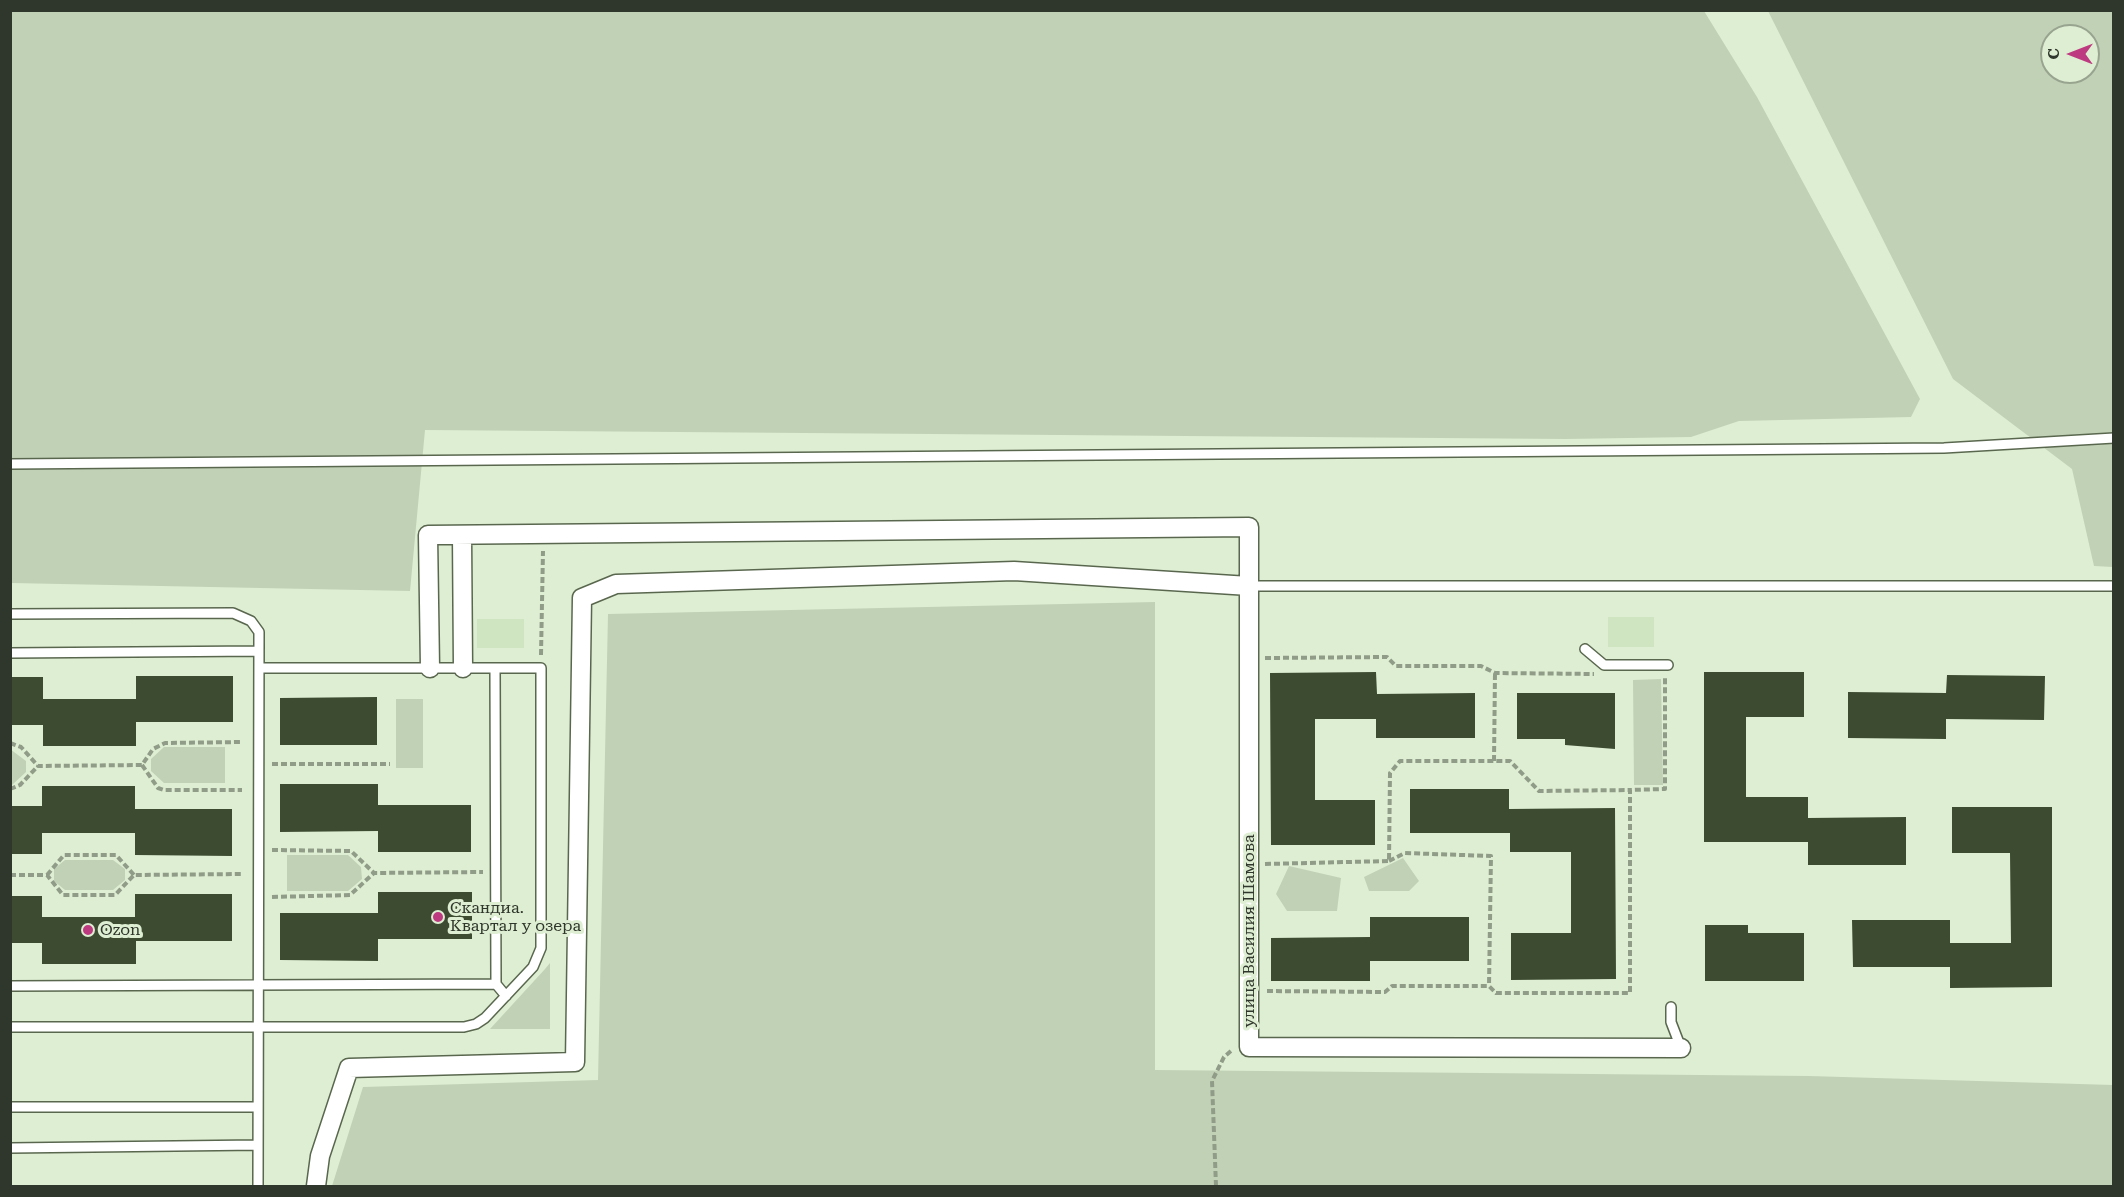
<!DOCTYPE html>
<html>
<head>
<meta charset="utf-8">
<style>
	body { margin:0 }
	#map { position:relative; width:2124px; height:1197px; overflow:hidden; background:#deeed2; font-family:"Roboto Serif",serif }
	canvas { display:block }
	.frame { position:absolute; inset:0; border:12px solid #2f362b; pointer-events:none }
	.north { position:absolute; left:2040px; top:24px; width:60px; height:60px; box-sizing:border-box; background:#deeed2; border:2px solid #98a48f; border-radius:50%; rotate:270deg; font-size:16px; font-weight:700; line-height:24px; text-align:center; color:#2f362b }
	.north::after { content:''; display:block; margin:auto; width:21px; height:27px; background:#be3a80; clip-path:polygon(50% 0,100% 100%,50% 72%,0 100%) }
</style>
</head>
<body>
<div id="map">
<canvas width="2124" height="1197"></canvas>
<div class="frame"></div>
<div class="north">С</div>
</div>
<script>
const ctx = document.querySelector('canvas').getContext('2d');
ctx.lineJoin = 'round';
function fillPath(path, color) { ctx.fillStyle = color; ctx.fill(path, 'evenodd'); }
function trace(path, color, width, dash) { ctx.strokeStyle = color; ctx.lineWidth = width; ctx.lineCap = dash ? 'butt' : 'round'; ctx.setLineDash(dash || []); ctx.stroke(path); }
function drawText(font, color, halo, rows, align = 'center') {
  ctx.font = font + ' "Roboto Serif",serif'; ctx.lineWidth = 6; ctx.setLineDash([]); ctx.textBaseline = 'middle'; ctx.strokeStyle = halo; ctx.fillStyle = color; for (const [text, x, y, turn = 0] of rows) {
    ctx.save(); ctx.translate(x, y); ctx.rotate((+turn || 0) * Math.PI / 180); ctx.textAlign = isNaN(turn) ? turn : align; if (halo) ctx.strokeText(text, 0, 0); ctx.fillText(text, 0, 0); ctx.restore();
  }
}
fillPath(new Path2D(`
	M1608,617H1654V647H1608Z
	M477,619H524V648H477Z`), '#cfe4c1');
fillPath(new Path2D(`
	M10,11H1704L1757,97L1920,399L1911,417L1739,421L1691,437L1566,439L425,430L410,591L11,583Z
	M1768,11H2113V567L2094,566L2072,469L1953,379ZM2052,36H2088V72H2052Z
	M1155,602V1070L1809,1076L2113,1085V1186H332L363,1087L598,1080L608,614Z
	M1661,679L1663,785H1634L1633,680Z
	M396,699H423V768H396Z
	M164,747H225V783H164L151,771V759Z
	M10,749L26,761V772L12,785Z
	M287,855H348L361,867L362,879L348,891H287Z
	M1403,858L1419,881L1409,891H1369L1364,877Z
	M65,860H113L125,869V880L113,890H65L54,881V869Z
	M1289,866L1341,878L1337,911H1287L1276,894Z
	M550,963V1029H490L545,969Z`), '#c1d1b6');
fillPath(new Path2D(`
	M1376,672L1377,694L1475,693V738H1376V719H1315V800H1375V845H1271L1270,673Z
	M1704,672H1804V717H1746V797H1808V818L1906,817V865H1808V842H1704Z
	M1947,675L2045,676L2044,720L1946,719V739L1848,738V692L1946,693Z
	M136,676H233V722H136V746H43V725H10V677H43V699H136Z
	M1517,693H1615V749L1565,745V739H1517Z
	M377,697V745H280V698Z
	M280,784H378V805H471V852H378V831L280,832Z
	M42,786H135V809H232V856L135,855V833H42V854H10V806H42Z
	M1410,789H1509V809L1615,808L1616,979L1511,980V933H1571V852H1510V833H1410Z
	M1952,807H2052V987L1950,988V967H1853L1852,920H1950V943H2011L2010,853H1952Z
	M378,892H472V939H378V961L280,960V913H378Z
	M135,894H232V941H136V964H42V943H10V896H42V917H135Z
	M1370,917H1469V961H1370V981H1271V938L1370,937Z
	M1705,925H1748V933H1804V981H1705Z`), '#3d4c31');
const service = new Path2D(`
	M10,464L1944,448L2114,438
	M1249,586H2114
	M10,614L233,613L251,621L259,632L258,1186
	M1585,649L1604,665H1668
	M10,653L259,651
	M495,668L496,984L506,996
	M10,986L496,984
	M1671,1007V1022L1681,1048
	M10,1027H464L476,1024L485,1018L533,967L541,948V668H259
	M10,1107H258
	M10,1148L258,1145`);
const minor = new Path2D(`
	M462,535L463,668
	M430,668L428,535L1249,527V1047L1681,1048
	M316,1186L320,1156L349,1068L575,1062L582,598L616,584L1014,571L1249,586`);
trace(service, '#59674e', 12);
trace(minor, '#59674e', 21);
trace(new Path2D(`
	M541,655L543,551
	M1265,658L1387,657L1396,666H1481L1495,673L1594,674
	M10,743L21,747L38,766L142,765L153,749L165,743L242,742
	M1494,761L1495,673
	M272,764H390
	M142,765L158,788L164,790H242
	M10,789L20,785L38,766
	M272,850L351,851L374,873L483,872
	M1389,861L1405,853L1491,856L1489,986
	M1265,864L1389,861L1390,773L1400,761H1510L1539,791L1630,790
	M10,875H47L63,895H115L134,875L242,874
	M47,875L64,855H116L134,875
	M272,897L350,895L374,873
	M1267,991L1385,992L1392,986H1489L1496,993H1630V790L1665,789V677
	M1216,1186L1212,1081L1224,1057L1231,1051`), '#909c88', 4, [6, 3]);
trace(service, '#fff', 9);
trace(minor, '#fff', 18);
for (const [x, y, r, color] of [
	[438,917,6,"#be3a80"],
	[88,930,6,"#be3a80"]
]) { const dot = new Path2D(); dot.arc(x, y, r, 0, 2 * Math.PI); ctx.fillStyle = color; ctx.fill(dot); trace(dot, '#deeed2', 2); }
drawText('16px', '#2f362b', '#deeed2', [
	["Скандиа.",450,908],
	["Квартал у озера",450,926],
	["Ozon",100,930]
], 'left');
drawText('16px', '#2f362b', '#deeed2', [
	["улица Василия Шамова",1249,931,-90]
]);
</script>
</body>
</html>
